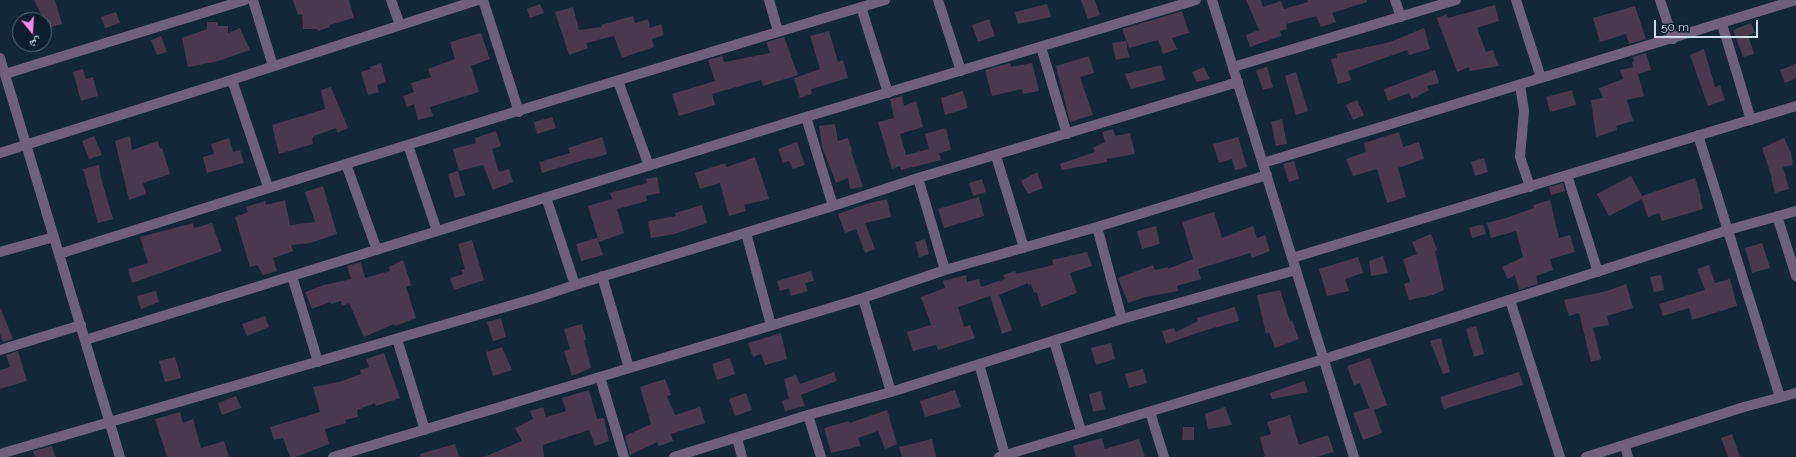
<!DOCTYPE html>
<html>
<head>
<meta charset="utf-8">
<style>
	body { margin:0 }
	#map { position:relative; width:1796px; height:457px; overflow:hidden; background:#142739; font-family:Raleway,"Noto Naskh Arabic",sans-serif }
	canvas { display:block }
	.north { position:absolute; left:12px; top:12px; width:40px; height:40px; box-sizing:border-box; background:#0b1d2f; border:1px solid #596979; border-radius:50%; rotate:162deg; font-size:11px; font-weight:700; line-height:16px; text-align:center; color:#cfdbe7 }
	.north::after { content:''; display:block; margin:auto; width:14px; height:18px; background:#f888ea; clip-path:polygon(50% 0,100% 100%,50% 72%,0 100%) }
	.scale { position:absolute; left:1654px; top:20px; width:104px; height:18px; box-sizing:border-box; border:2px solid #cfdbe7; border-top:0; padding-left:5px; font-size:12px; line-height:14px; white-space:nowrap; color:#cfdbe7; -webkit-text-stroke:3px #0b1d2f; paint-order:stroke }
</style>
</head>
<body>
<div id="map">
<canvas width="1796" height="457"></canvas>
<div class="north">ش</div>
<div class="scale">50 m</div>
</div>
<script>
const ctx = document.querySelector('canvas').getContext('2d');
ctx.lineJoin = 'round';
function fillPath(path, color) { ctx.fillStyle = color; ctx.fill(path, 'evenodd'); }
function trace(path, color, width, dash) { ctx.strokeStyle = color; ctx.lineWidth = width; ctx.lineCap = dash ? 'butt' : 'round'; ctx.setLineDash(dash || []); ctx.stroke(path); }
fillPath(new Path2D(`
	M34,0H55L62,24L44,29V20Z
	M293,0H349L354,18L329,25L330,27L318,31L317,29H303L302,14L298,15Z
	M1081,0H1095L1100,15L1088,19Z
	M1246,0H1261L1263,7L1281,1L1284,9L1308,2L1307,0H1367V2L1332,13L1336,22L1321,27L1316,16L1286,24L1287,29L1280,31L1281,36L1250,47L1246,35L1259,30Z
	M540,4L544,13L530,18L527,9Z
	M1047,4L1051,17L1018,24L1015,12Z
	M1495,5L1499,21L1477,28L1486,52L1493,50L1499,66L1470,71L1469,67L1457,72L1437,18L1447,14L1448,18Z
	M1635,6L1646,39L1629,44L1626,34L1600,42L1593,18Z
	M573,7L579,30L602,27L601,25L633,16L635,23L648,19L650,28L661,24L664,35L652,39L654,47L622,58L614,36L586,43L588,48L569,55L555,12Z
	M1182,11L1189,33L1172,38L1177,49L1163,54L1158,40L1129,48L1122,29Z
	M116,12L120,23L105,28L101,17Z
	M989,19L995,36L978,42L972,25Z
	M207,22H218V26H228V33L240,28L250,50L218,61L188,67L182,38L207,29Z
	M1751,23L1755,33L1748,35L1754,54L1743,57L1733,30Z
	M1424,28L1430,49L1409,55L1407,50L1348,71L1351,80L1338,84L1331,59L1337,58L1336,54L1390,42Z
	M829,31L838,62L843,60L848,78L811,89L812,94L800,98L794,78L820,69L810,36Z
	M481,33L490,59L471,66L479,92L430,107L433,116L418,120L414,104L407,107L403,96L414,92L411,83L431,77L428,69L455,59L450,42Z
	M161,36L167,52L157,55L151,40Z
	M784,37L798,75L763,86L761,80L712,94L715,105L679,116L672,94L715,81L708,60L722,56L724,62L770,53L766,42Z
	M1126,41L1129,57L1116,60L1112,43Z
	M1704,49L1715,87L1720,85L1725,100L1708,106L1690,55Z
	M1646,53L1651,70L1638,74L1644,96L1627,100L1633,121L1616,126L1617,130L1596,137L1591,100L1603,98L1599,88L1623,79L1620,70L1633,67L1632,62H1634L1633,57Z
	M1089,56L1094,73L1080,77L1093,115L1070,122L1056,66Z
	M381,63L386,82L377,85L379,92L368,95L361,72L371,69L370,67Z
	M1010,63L1011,67L1032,63L1039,91L1023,94L1022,89L992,96L985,70Z
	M1796,64V78L1785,83L1780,70Z
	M1161,65L1165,80L1131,89L1125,74Z
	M1204,67L1210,79L1197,82L1192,72Z
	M1267,67L1273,87L1263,90L1256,70Z
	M83,69L86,79L93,77L98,96L81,101L73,72Z
	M1435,70L1439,83L1427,86L1429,90L1412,99L1409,93L1388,101L1384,89Z
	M1296,72L1308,111L1296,115L1285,76Z
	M331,87L348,128L337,133L336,128L314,136L312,139L313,144L279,154L272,125L325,109L321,90Z
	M1572,90L1576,105L1550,112L1546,97Z
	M963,91L968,108L945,115L941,98Z
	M902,96L904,106L916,101L923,127L900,134L906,155L929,149L925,134L946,128L951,150L939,153L941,160L901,170L900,166L892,169L878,122L894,118L890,99Z
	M1357,100L1364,115L1353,120L1346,105Z
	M552,117L556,128L537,134L534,122Z
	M1282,119L1287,144L1276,146L1271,122Z
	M835,124L838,141L848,138L852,151H851L863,187L850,189L848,178L836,183L822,147L819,126Z
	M1113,129L1115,136L1130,133L1135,154L1107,159V162L1062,170L1060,164L1095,152L1093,148L1105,142L1102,132Z
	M496,131L501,146L492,149L499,172L509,169L513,182L493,190L483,165L459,171L453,149L476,143L475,138Z
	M1399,132L1403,147L1419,142L1424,159L1398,168L1406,197L1387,203L1377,169L1353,176L1346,159L1366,152L1364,143Z
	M94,136L102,155L89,159L82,141Z
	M130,136L132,150L158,141L160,149L162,148L170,174L143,183L146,194L129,200L115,141Z
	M602,137L607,154L591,159L590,158L542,173L539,162L570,153L568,148Z
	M1238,137L1247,167L1235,170L1232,159L1219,163L1213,144Z
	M229,138L233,152L240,150L244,163L207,173L203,157L214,154L211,144Z
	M1784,138L1791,153L1793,165L1783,167L1789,189L1775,193L1771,178H1772L1762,148Z
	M797,142L805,165L793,169L789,161L783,163L778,149Z
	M755,157L769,199L744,205L746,211L729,216L720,183L700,189L695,173L725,163L727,167Z
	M1484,158L1488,172L1475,176L1471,162Z
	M1294,161L1299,179L1289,182L1283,164Z
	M99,165L101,178L113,219L98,223L83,169Z
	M458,171L465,195L455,198L448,174Z
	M1037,172L1043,188L1028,194L1021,181Z
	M1631,176L1642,196L1695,178L1701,197H1700L1703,209L1662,221L1659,213L1648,217L1642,199L1609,216L1597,194Z
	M657,177L660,193L646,196L647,201L617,209L624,233L599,242L588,206L612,199L610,193L647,183L646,179Z
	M982,179L986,192L973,196L969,183Z
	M1563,183L1565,191L1551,195L1549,187Z
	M323,186L337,234L310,243L291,245L293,251L273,258L277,271L263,275L257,265L250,267L235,217L248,212L246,207L265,201L266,205L285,200L290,225L315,222L305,192Z
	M979,197L984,216L944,228L938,209Z
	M887,199L891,217L865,223L875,249L865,253L856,229L845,233L838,214L866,204Z
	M1550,200L1559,238L1570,235L1575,252L1550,259L1553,270L1536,276L1538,284L1519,290L1515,275L1508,279L1502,267L1523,257L1516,231L1491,238L1487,223L1506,218L1534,208L1533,205Z
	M702,205L707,223L674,234L651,238L648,221L676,216L675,213Z
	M1214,212L1222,238L1253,226L1257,238L1265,235L1270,251L1252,258L1250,253L1198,269L1201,279L1177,286L1178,291L1145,297L1128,303L1118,278L1153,265L1155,270L1168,267V269L1193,259L1182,222Z
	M193,223L194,228L212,223L222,251L132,283L128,269L148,263L140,237Z
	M1483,224L1486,234L1472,238L1469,228Z
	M1156,226L1160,244L1142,249L1137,231Z
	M1431,234L1437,250L1435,251L1444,290L1433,295L1409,300L1404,284L1410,282L1403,259L1417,254L1412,242Z
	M597,238L603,255L581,261L576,244Z
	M925,239L929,254L919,257L915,242Z
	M472,240L484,280L454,290L450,278L463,274L461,270L465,269L458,244Z
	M1762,243L1770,268L1752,273L1745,248Z
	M1087,252L1092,266L1070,273L1077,293L1041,307L1037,292L1034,293L1031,284L1028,285V283L999,295L1012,330L1002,334L990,296L958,307L964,327L970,325L975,338L938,350L936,345L913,351L907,332L931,325L921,297L945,288L943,281L966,275L967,282L979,279L981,287L1005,279L1003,275L1015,271L1016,274L1053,265L1052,260Z
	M1383,256L1388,273L1371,276L1369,261Z
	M1358,257L1363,273L1345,279L1349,291L1327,296L1319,269Z
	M403,260L411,285L406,287L416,318L395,326L394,324L364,337L349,303L342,306L341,301L331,304L330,302L312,309L305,292L324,285L351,279L347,266L361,262L365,278L390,271L389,267Z
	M1709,265L1715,283L1730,279L1737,306L1692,320L1689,308L1663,316L1659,304L1705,290L1697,269Z
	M811,271L814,281L805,283L808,291L791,296L789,288L780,291L777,281Z
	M1661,275L1664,290L1654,292L1650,277Z
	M1626,284L1633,308L1607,316L1609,325L1593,328L1601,359L1591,362L1579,313L1569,316L1564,300L1607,291Z
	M1280,290L1290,321L1292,320L1299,339L1275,348L1269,332L1266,334L1257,295Z
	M156,291L159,302L141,309L137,296Z
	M1235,307L1239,321L1206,330L1166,344L1162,331L1174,328L1176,332L1198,321L1197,318Z
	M0,309H1L13,339L3,342L0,334Z
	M265,316L269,327L247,336L242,324Z
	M501,318L506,337L493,341L487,322Z
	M582,324L586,340H584L591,368L572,376L564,351L570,349L564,329Z
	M1476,326L1484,354L1474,357L1466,329Z
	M781,333L787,359L765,365L761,354L753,357L748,343Z
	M1441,338L1450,372L1443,374L1430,341Z
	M1111,343L1115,359L1096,365L1091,348Z
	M502,347L512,370L493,376L486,352Z
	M18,351L27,381L0,389V370L10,367L6,355Z
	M384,353L400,398L376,406L375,403L357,410L358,417L345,420L346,423L325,429L329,444L296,457H290L283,438L274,440L270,427L320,412L313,387L339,382L361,374L360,370L369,367L366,359Z
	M175,357L181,378L165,382L159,361Z
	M730,358L735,374L717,380L712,364Z
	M1370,358L1387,405L1374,410L1382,433L1363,440L1353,413L1369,408L1360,383L1354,385L1347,366Z
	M1143,369L1147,383L1129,388L1125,374Z
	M834,372L837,381L801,395L805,406L785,411L782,401L789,399L784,379L796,375L800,384Z
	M1519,372L1523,385L1444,409L1440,397Z
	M665,379L671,395L667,396L675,415L700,407L705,423L671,434L673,441L659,446L657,442L630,455L625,436L651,424L640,387Z
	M1304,381L1308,392L1272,399L1270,393Z
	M589,390L597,419L604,418L609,441L595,446L589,430L543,445L544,457H484L522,441L515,428L533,419L530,411L543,407L546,417L566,411L562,398Z
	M955,390L961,407L925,417L920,401Z
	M1101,391L1105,409L1093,412L1089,394Z
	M746,393L752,410L735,416L729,399Z
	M236,396L241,408L222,415L218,403Z
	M1225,407L1232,425L1208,429L1205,414Z
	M887,410L897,444L885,449L878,431L858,438L861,446L831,453L824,428L849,421L850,423Z
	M180,412L183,423L193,419L201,448L224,441L229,457H167L155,419Z
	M1290,415L1299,445L1328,435L1334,452L1316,457H1265L1260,437L1271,434L1267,422Z
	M1183,427H1194V440H1182Z
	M1732,434L1740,457H1728L1721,438Z
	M1102,438L1105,449L1139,439L1145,457H1076L1073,446Z
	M932,439L936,457H902L899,447Z
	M455,444L459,457H420V454Z
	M52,446L55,457H35L33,451Z`), '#4a394e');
trace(new Path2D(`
	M253,0L273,66
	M391,0L400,25
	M483,0L519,112
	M769,0L778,31
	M938,0L961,71
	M1212,0L1354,457
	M1395,0L1401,17
	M1516,0L1541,78
	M1660,0L1673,39
	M861,7L888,93
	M1722,24L1751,120
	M1041,47L1067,134
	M0,58L120,457
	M1233,67L1456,0
	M5,74L245,0
	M232,80L268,187
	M618,81L649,166
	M1520,85L1524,111L1520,157L1530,187
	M806,117L833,206
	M1698,135L1780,397
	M408,145L437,231
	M0,153L225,82L478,0
	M996,156L1024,248
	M1263,163L1796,0
	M346,164L377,250
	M1567,175L1598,272
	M918,178L945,270
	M546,197L575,285
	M1777,216L1796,276
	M1097,227L1122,319
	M746,233L771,325
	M0,252L54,237
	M59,254C334,167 609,82 885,0
	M1292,258L1796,106
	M292,276L318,362
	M602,276L629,368
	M863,298L891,392
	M1510,300L1560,457
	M397,339L425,430
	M85,340L806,117L1196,0
	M1054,341L1081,431
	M0,350L81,325
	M979,364L1005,455
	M600,377L624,457
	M1150,412L1164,457
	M808,415L821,457
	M737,438L742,457
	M1625,446L1628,457
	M0,454L536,298L575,285L833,206L918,178L1238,82
	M333,457L863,298L945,270L1097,227L1267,175
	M674,457L808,415L891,392L1122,319L1296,270
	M999,457L1324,359L1728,230L1796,211
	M1586,457L1744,407L1796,393`), '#6f607b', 10);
</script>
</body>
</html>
